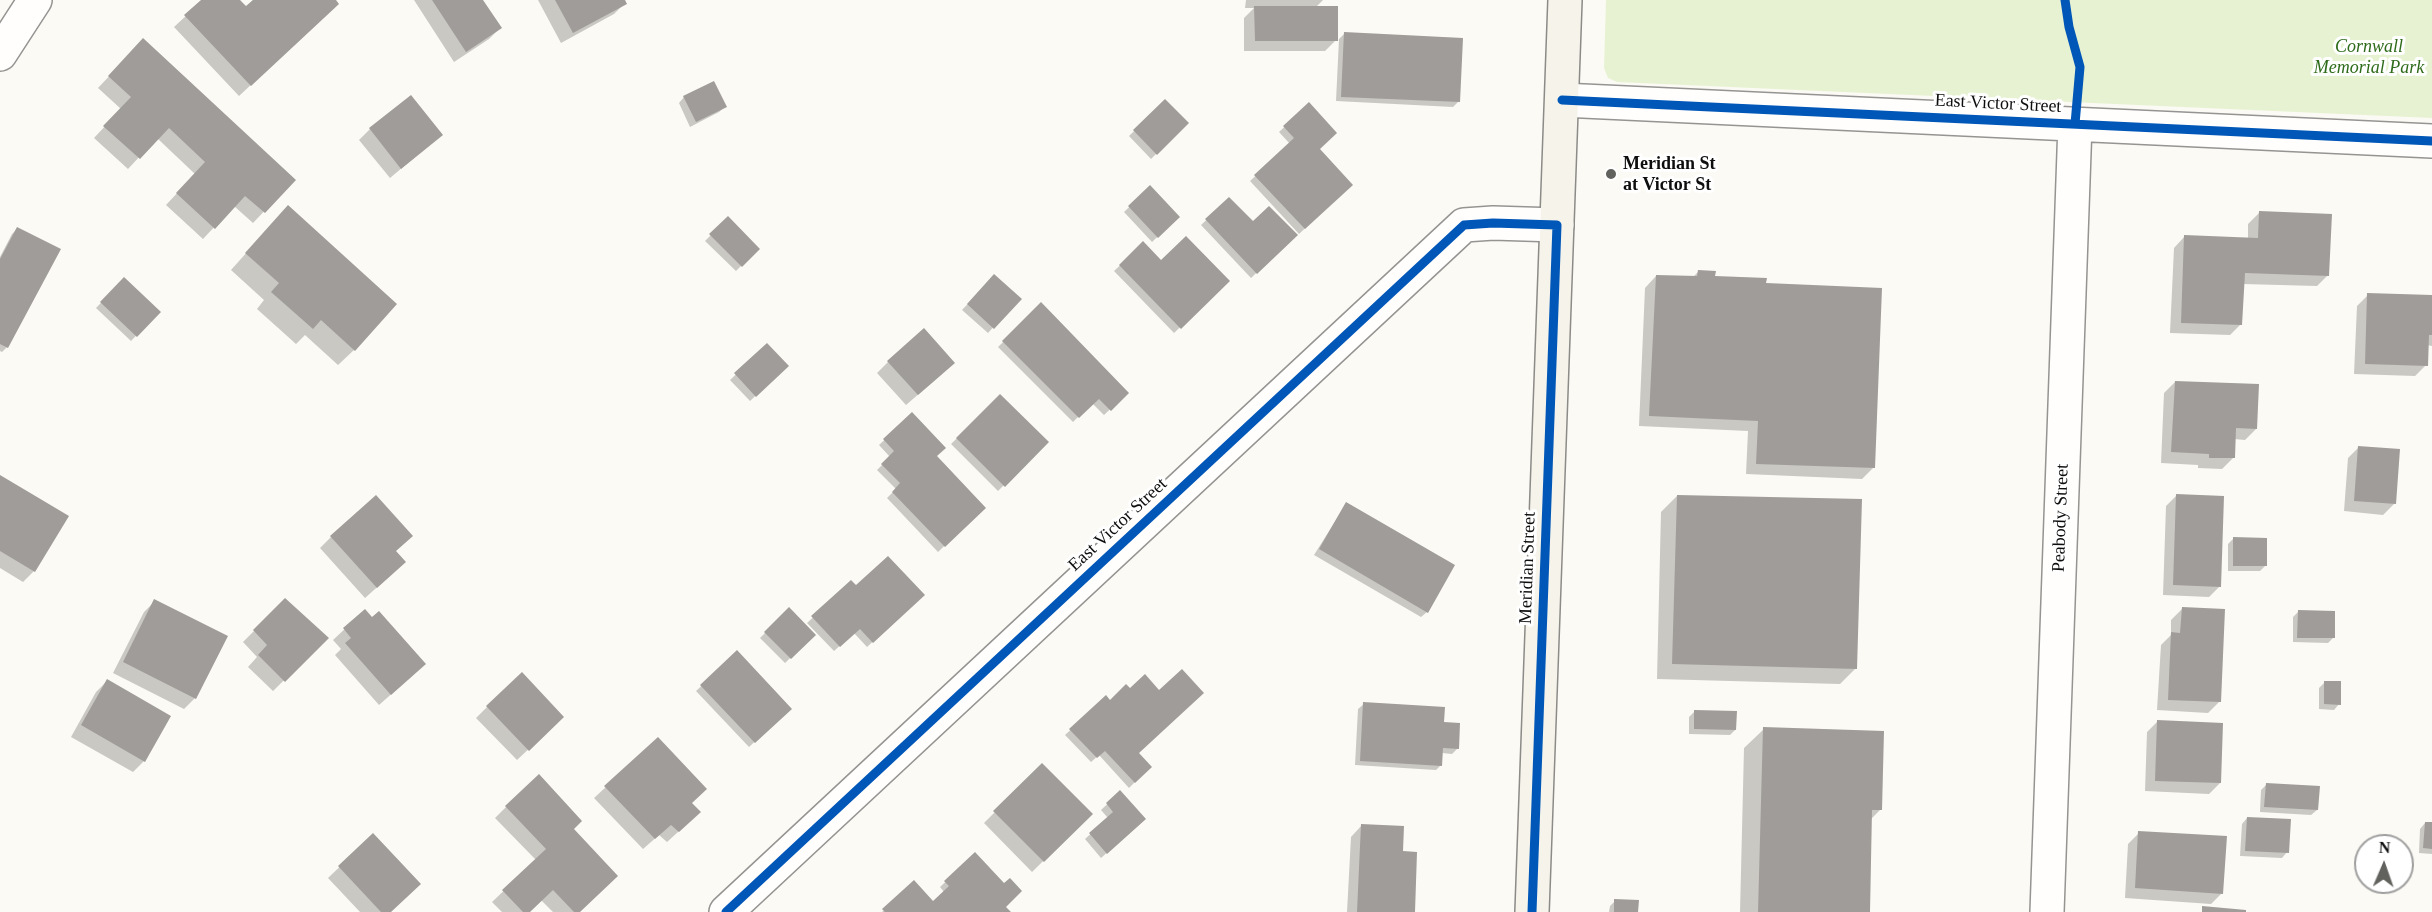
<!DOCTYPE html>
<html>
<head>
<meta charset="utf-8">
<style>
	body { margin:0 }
	#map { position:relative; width:2432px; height:912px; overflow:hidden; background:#fcfaf4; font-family:Georgia,serif }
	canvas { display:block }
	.north { position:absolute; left:2354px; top:834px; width:60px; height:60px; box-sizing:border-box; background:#fff; border:2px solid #9f9f9f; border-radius:50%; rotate:2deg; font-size:16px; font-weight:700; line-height:24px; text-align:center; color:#0e0e0e }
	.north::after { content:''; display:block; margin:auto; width:21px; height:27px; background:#61615e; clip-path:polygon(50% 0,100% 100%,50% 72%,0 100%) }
</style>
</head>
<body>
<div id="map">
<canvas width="2432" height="912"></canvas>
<div class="north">N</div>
</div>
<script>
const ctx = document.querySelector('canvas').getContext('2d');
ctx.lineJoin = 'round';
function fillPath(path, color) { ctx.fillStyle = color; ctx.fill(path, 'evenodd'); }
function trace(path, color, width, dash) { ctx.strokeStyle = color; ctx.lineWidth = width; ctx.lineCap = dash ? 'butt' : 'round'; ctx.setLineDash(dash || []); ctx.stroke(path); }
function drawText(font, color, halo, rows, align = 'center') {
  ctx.font = font + ' Georgia,serif'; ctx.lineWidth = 6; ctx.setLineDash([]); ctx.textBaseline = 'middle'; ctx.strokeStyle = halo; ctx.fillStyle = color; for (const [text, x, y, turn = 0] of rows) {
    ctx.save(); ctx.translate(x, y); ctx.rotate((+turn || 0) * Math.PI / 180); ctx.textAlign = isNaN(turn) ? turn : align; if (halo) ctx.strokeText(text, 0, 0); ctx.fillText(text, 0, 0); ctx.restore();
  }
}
fillPath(new Path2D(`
	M1606,0H2432V118L1617,82L1608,78L1604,68Z`), '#e7f2d2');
fillPath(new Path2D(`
	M203,0H238L246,8L253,0H334L326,15L239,96L174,27Z
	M414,0H481L500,28L489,39L454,62Z
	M538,0H623L625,3L614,14L561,43Z
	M1246,0H1323L1316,7L1336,40L1325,51H1244V18L1254,8H1245Z
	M1344,34L1459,101L1453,107L1336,101L1339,39Z
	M133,51L294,180L253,223L234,206L203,239L166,205L195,174L157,138L128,169L94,138L121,109L98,88Z
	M684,97L725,107L719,112L690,127L679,103Z
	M1165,101L1187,123L1151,159L1129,136Z
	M1309,104L1318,149L1351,185L1299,234L1250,181L1290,144L1279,132Z
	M370,129L441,135L390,178L359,140Z
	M1150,187L1178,217L1152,242L1124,212Z
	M1229,199L1253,224L1296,235L1251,278L1201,225Z
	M2259,213L2328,275L2317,286L2243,284L2241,324L2230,335L2170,333L2174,248L2185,236L2248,239V224Z
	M728,218L758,249L736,271L705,241Z
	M273,223L354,350L338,365L305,335L296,344L257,309L264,300L231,270Z
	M18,228L7,347L2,352L0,351V257L12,234Z
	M1143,244L1160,263L1228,281L1174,333L1114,271Z
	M1698,272L1714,278L1765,284L1873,468L1862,479L1746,474L1748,431L1639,426L1645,288L1656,276L1692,278Z
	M994,276L1019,299L988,333L962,310Z
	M124,279L159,312L131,341L96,308Z
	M2368,295L2432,297V346L2427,345L2426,365L2415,376L2354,374L2357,306Z
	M1041,305L1127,393L1104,415L1092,403L1073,422L998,347Z
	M767,345L787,366L750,401L730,380Z
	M888,362L942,374L906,405L877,373Z
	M2175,382L2256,429L2245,440L2234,439L2233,458L2222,469L2198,468V465L2161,463L2164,393Z
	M1000,396L1047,442L998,491L951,444Z
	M912,414L935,456L984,508L938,552L887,498L896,489L877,470L890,457L879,445Z
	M2359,447L2394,504L2383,515L2344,511L2348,458Z
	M0,477L67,517L34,571L23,582L0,568Z
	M2177,495L2220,586L2209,597L2163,595L2166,506Z
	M1677,496L1856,668L1840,684L1657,679L1661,512Z
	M1346,504L1427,612L1421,617L1314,555Z
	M331,537L395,551L393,573L365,598L320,548Z
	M2233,539L2265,566L2260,571H2228V544Z
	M851,582L856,587L923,595L867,647L854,633L834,651L807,623Z
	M285,600L327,638L273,691L248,667L257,657L243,642Z
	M155,601L195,698L184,709L113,673L144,612Z
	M789,609L814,635L785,663L760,638Z
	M2182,609L2219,702L2208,713L2157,710L2161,645L2171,635V620Z
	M364,611L413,675L379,705L335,655L341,649L333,640Z
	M2298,612L2333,638L2328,643L2293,642V617Z
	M737,653L790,709L749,747L696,691Z
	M107,681L144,761L133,772L71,737L96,692Z
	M2325,682L2339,704L2334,710L2319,709V688Z
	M1106,697L1137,753L1150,767L1129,788L1099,755L1091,762L1065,735Z
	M1364,704L1442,723L1458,748L1452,754L1442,753L1441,765L1436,770L1355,765L1358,709Z
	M487,707L551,728L517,760L476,718Z
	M1695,711L1735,730L1730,735L1689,734V717Z
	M2158,721L2220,783L2209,794L2145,791L2147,732Z
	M1764,729L1880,810L1870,820L1868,912H1740L1744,748Z
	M658,739L690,803L688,823L667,842L659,835L643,849L594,798Z
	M1042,765L1091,814L1032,872L984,823Z
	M2267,784L2317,810L2311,815L2260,812L2261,790Z
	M1120,792L1139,824L1101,858L1085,839L1108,818L1101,810Z
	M506,807L572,829L578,912H553L541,900L529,912H502L492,902L536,860L495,818Z
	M2247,818L2287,852L2282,858L2240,856L2242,824Z
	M2425,823L2432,824V854L2419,853L2420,829Z
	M1362,825L1401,852L1413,912H1347L1351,837Z
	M2139,833L2222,893L2211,904L2125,898L2128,844Z
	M373,835L390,912H360L328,878Z
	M975,854L1004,907L1009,912H882L914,882L933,903L944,892L940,887Z
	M1615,901L1637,912H1609L1610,906Z`), '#0003');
fillPath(new Path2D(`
	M201,0H240L246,6L253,0H336L339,4L251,86L184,15Z
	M432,0H483L502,28L466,52Z
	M555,0H625L627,4L573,33Z
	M1254,6H1338V41H1255Z
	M1344,32L1463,38L1460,102L1341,97Z
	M143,38L296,180L265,213L245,196L215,229L176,193L205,162L169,128L140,159L103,126L131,97L108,76Z
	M714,81L727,107L696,122L683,96Z
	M411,95L443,135L401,169L369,128Z
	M1165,99L1189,123L1157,155L1133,130Z
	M1309,102L1337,133L1320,149L1353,185L1305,229L1254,175L1294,138L1283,126Z
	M1150,185L1180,217L1158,238L1128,206Z
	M1229,197L1253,221L1269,206L1298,235L1257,274L1205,219Z
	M288,205L397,304L355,351L321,320L313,329L271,292L279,283L245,253Z
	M2259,211L2332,214L2329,276L2245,273L2242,325L2181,323L2184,235L2258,238Z
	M728,216L760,249L742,267L709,234Z
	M17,227L61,249L8,348L0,344V259Z
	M1186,236L1230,281L1181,329L1119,265L1143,241L1161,260Z
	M1698,270L1716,271L1715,276L1767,278L1766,283L1882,288L1875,468L1756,464L1758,421L1649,416L1656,275L1697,276Z
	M994,274L1022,299L994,329L967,304Z
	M124,277L161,312L137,337L100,302Z
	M2367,293L2432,295V335H2429L2428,366L2365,364Z
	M1041,302L1129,393L1111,411L1099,399L1079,418L1002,341Z
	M924,328L955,363L918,395L887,361Z
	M767,343L789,366L756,397L734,373Z
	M2175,381L2259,384L2257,429L2236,428L2235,458H2209V454L2171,452Z
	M1000,394L1049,442L1005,487L956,438Z
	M912,412L946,448L937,456L986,508L945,547L892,492L900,483L881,464L894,451L883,439Z
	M2358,446L2400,449L2396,504L2354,501Z
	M0,475L69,516L35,572L0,551Z
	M2176,494L2224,496L2221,587L2173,585Z
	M376,495L413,536L396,551L406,562L377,588L330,536Z
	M1677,495L1862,499L1857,669L1672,664Z
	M1346,502L1455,565L1428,613L1319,549Z
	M2233,537L2267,538V566H2233Z
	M888,556L925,595L873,643L860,629L840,647L811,616L851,580L856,585Z
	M285,598L329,638L285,682L258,655L267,645L253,630Z
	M154,599L228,636L196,699L123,662Z
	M789,607L816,635L791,659L764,632Z
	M2182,607L2225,609L2221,702L2168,700L2171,632L2180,633Z
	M365,609L372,617L379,611L426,664L391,695L345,643L351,638L343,628Z
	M2298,610L2335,611V638H2297Z
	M737,650L792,709L755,743L700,685Z
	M1182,669L1204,693L1139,753L1152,767L1135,783L1105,751L1097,758L1069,729L1106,695L1110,700L1126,684L1130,688L1145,674L1159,690Z
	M522,672L564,717L529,751L486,706Z
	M107,679L171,716L145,762L81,725Z
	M2324,681H2341V705L2324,704Z
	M1363,702L1445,707L1444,722L1460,723L1459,749L1443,748L1442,766L1360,761Z
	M1694,710L1737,711L1736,730L1694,729Z
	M2157,720L2223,723L2221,783L2155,781Z
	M1763,727L1884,731L1882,810H1872L1870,912H1758Z
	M658,737L707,789L692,803L701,812L679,832L671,825L655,839L604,786Z
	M1042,763L1093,814L1044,862L993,811Z
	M539,774L582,821L574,829L618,876L580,912H574L553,890L530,912H523L502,890L546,849L505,806Z
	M2266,783L2320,786L2318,810L2264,807Z
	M1120,790L1146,819L1107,854L1089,833L1113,812L1106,803Z
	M2247,817L2291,819L2289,853L2245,851Z
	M2425,822H2432V849L2423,848Z
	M1361,824L1404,826L1403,851L1417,852L1415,912H1357Z
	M2138,831L2227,836L2223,894L2135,888Z
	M373,833L421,884L391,912H381L338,866Z
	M975,852L1004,883L1010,878L1022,891L1006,907L1011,912H885L882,909L914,880L933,901L949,886L944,881Z
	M1614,899L1639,900L1638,912H1614Z
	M2202,906L2246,910V912H2202Z`), '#9f9c99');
const minor = new Path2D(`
	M0,54L35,0
	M1562,100L2432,141
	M726,912L1464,225L1493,223L1557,225
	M2047,912L2075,124`);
const secondary = new Path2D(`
	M1532,912L1565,0`);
trace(minor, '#959492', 36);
trace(secondary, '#8c8b88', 36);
trace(minor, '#fffefd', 33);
trace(secondary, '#f5f3ea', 33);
trace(new Path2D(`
	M2065,0L2069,27L2080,67L2075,124
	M1562,100L2432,141
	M726,912L1464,225L1493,223L1557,225L1532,912`), '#0057b8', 9);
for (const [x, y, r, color] of [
	[1611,174,6,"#61615e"]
]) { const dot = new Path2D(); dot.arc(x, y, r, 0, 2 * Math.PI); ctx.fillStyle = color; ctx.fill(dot); trace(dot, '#fff', 2); }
drawText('italic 18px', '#2e6b1a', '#fff', [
	["Cornwall",2369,47],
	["Memorial Park",2369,68]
]);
drawText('18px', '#0e0e0e', '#fff', [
	["East Victor Street",1998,104,3],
	["Peabody Street",2061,518,-88],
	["East Victor Street",1118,525,-43],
	["Meridian Street",1528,568,-88]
]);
drawText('bold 18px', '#0e0e0e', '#fff', [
	["Meridian St",1623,164],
	["at Victor St",1623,185]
], 'left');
</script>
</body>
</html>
